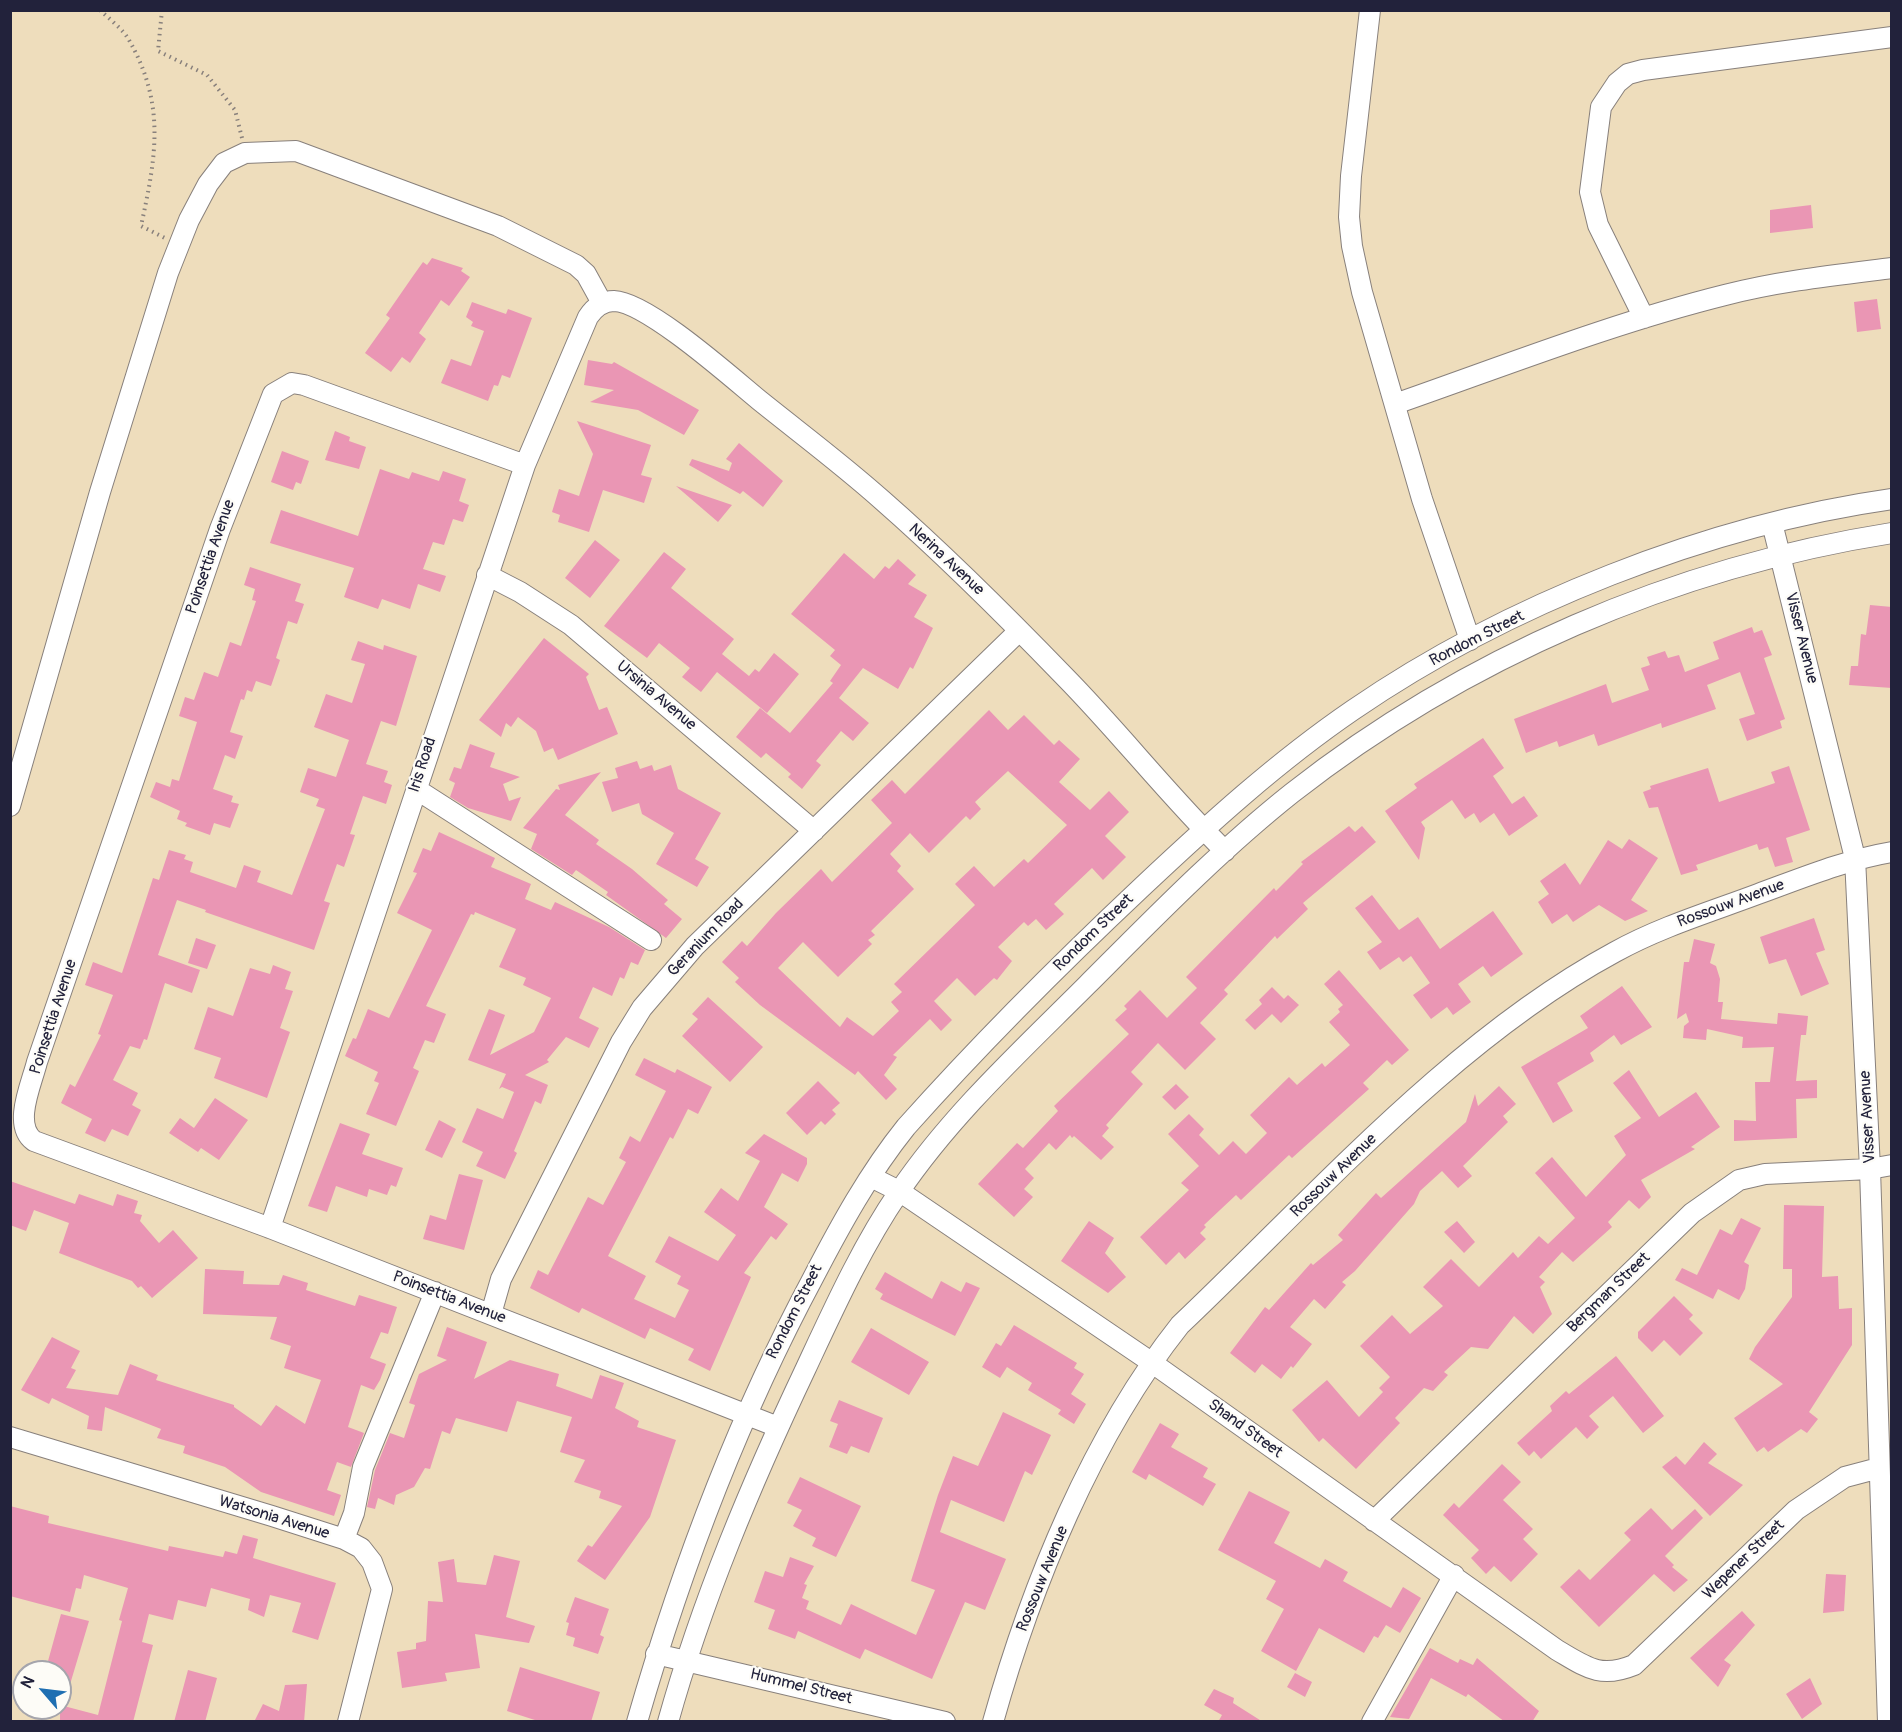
<!DOCTYPE html>
<html>
<head>
<meta charset="utf-8">
<style>
	body { margin:0 }
	#map { position:relative; width:1902px; height:1732px; overflow:hidden; background:#eeddbc; font-family:Pangolin,sans-serif }
	canvas { display:block }
	.frame { position:absolute; inset:0; border:12px solid #22223b; pointer-events:none }
	.north { position:absolute; left:12px; top:1660px; width:60px; height:60px; box-sizing:border-box; background:#fdfcf7; border:2px solid #a5a5ac; border-radius:50%; rotate:298deg; font-size:16px; font-weight:700; line-height:24px; text-align:center; color:#22223b }
	.north::after { content:''; display:block; margin:auto; width:21px; height:27px; background:#1f6fb2; clip-path:polygon(50% 0,100% 100%,50% 72%,0 100%) }
</style>
</head>
<body>
<div id="map">
<canvas width="1902" height="1732"></canvas>
<div class="frame"></div>
<div class="north">N</div>
</div>
<script>
const ctx = document.querySelector('canvas').getContext('2d');
ctx.lineJoin = 'round';
function fillPath(path, color) { ctx.fillStyle = color; ctx.fill(path, 'evenodd'); }
function trace(path, color, width, dash) { ctx.strokeStyle = color; ctx.lineWidth = width; ctx.lineCap = dash ? 'butt' : 'round'; ctx.setLineDash(dash || []); ctx.stroke(path); }
function drawText(font, color, halo, rows, align = 'center') {
  ctx.font = font + ' Pangolin,sans-serif'; ctx.lineWidth = 4.5; ctx.setLineDash([]); ctx.textBaseline = 'middle'; ctx.strokeStyle = halo; ctx.fillStyle = color; for (const [text, x, y, turn = 0] of rows) {
    ctx.save(); ctx.translate(x, y); ctx.rotate((+turn || 0) * Math.PI / 180); ctx.textAlign = isNaN(turn) ? turn : align; if (halo) ctx.strokeText(text, 0, 0); ctx.fillText(text, 0, 0); ctx.restore();
  }
}
fillPath(new Path2D(`
	M1811,205L1813,228L1770,233V210Z
	M432,258L463,268L461,271L470,277L449,306L441,300L419,333L426,339L410,363L402,357L391,372L365,353L390,318L386,315L413,276L423,262L427,265Z
	M1877,299L1881,329L1857,332L1854,302Z
	M472,302L506,314L508,309L532,318L510,378L502,375L498,386L494,385L488,401L441,383L451,359L471,366L484,331L471,326L473,322L466,317Z
	M588,360L612,364L614,362L699,410L684,435L638,410L590,402L614,390L584,385Z
	M577,421L651,445L641,475L652,478L644,503L603,490L589,532L558,522L560,515L552,512L559,489L579,496L593,454Z
	M335,431L350,437L349,441L366,447L359,469L325,460Z
	M739,443L783,481L763,507L743,491L740,494L689,465L692,459L729,471L732,463L726,459Z
	M282,451L309,461L301,484L296,482L293,490L271,482Z
	M380,469L409,479L412,472L439,481L443,471L466,479L459,501L469,505L463,522L453,519L444,545L433,542L423,569L446,576L440,592L418,584L410,609L382,599L378,609L344,597L354,568L270,543L281,510L358,536Z
	M676,486L732,505L718,522Z
	M595,540L620,560L590,598L565,578Z
	M664,552L686,569L671,588L734,639L722,654L749,676L755,669L759,672L774,653L799,674L767,713L717,672L701,692L682,677L690,668L659,643L647,658L604,626Z
	M844,553L874,579L885,566L889,569L898,559L916,575L908,584L927,595L914,617L933,628L913,669L910,667L898,689L863,668L839,698L869,723L853,741L841,731L816,761L821,765L802,789L788,777L791,774L766,753L761,758L736,737L760,708L790,733L833,683L830,681L841,665L830,656L835,650L791,614Z
	M250,567L301,584L295,601L304,604L297,624L288,621L276,658L280,660L271,686L256,681L252,692L247,690L244,700L241,699L230,732L243,736L235,759L225,755L213,789L233,796L231,802L239,804L230,828L214,823L210,835L185,826L187,823L177,819L180,811L150,797L156,782L170,787L172,779L179,781L197,722L179,716L185,697L194,700L204,672L218,677L230,642L241,646L256,601L252,600L255,589L244,585Z
	M1870,605L1892,607V688L1849,685L1851,666H1858L1861,634L1866,635Z
	M1752,627L1754,633L1762,630L1772,655L1764,658L1785,719L1780,721L1782,728L1747,741L1739,719L1755,714L1740,672L1707,685L1716,709L1662,728L1661,723L1598,746L1594,734L1559,747L1557,741L1526,753L1514,719L1606,684L1612,703L1649,690L1641,668L1650,665L1647,657L1665,651L1668,658L1679,655L1685,672L1719,659L1713,642Z
	M544,638L589,674L586,677L599,710L607,707L618,734L558,760L553,748L544,752L536,731L518,717L511,727L506,723L501,737L479,720Z
	M358,641L383,650L384,645L417,656L396,726L381,721L366,764L388,771L384,782L392,785L386,804L363,796L350,834L355,835L344,867L337,864L324,901L330,903L314,950L205,912L206,910L177,900L158,955L200,970L192,993L165,983L147,1040L144,1039L140,1049L130,1046L113,1080L138,1093L132,1105L141,1110L128,1136L112,1129L105,1142L85,1133L92,1119L61,1103L70,1084L75,1087L101,1035L98,1034L113,995L85,985L93,962L122,973L153,878L159,880L169,850L186,855L184,859L193,862L190,872L236,888L244,865L261,871L257,882L292,895L325,809L316,806L319,799L300,792L308,768L336,777L349,740L314,727L326,694L352,703L365,664L351,660Z
	M989,710L1008,730L1024,715L1054,745L1059,740L1080,759L1059,782L1090,810L1109,791L1129,812L1105,836L1126,857L1103,880L1092,868L1054,904L1064,914L1046,930L1036,919L1028,926L1024,922L998,947L1012,961L997,980L994,978L975,996L957,978L934,1001L952,1020L941,1031L930,1019L893,1055L897,1057L884,1075L897,1089L886,1100L858,1071L855,1075L760,1005L735,982L739,978L722,962L742,941L747,946L776,913L821,869L832,882L892,823L871,800L892,780L905,794ZM1008,771L1067,825L1028,863L1024,859L994,887L974,866L955,884L975,905L894,984L902,992L891,1002L899,1011L873,1036L847,1017L840,1027L778,968L803,942L838,977L872,944L868,940L875,935L871,931L914,889L897,871L901,866L890,854L910,833L929,853L966,816L970,820L981,809L975,802Z
	M1483,738L1504,768L1493,776L1512,804L1524,796L1538,816L1509,836L1494,813L1480,823L1474,813L1465,819L1452,800L1421,822L1425,828L1419,860L1385,811L1417,788L1414,784Z
	M470,744L495,753L490,767L520,777L503,784L509,801L521,797L511,821L468,808L450,797L455,783L449,780L454,767L461,769Z
	M637,761L640,769L652,765L654,771L671,765L678,789L721,813L695,859L709,867L697,887L656,864L674,833L642,814L639,803L612,812L602,782L618,778L615,768Z
	M1789,766L1810,830L1786,838L1793,862L1775,867L1768,847L1759,850L1757,844L1696,865L1698,870L1681,875L1658,807L1649,808L1643,792L1651,789L1650,786L1708,768L1719,802L1775,783L1771,772Z
	M601,772L565,815L599,840L596,844L632,869L668,900L664,904L682,919L666,938L606,895L608,892L576,870L572,875L531,849L537,834L523,828L556,789L560,790L558,785Z
	M1349,826L1355,832L1362,826L1376,842L1303,903L1308,909L1277,939L1275,936L1224,990L1228,994L1200,1023L1216,1039L1185,1070L1158,1043L1131,1072L1143,1084L1106,1125L1109,1128L1102,1136L1114,1147L1101,1160L1074,1136L1072,1138L1070,1135L1056,1150L1049,1143L1025,1169L1034,1178L1024,1189L1033,1197L1014,1217L978,1184L1017,1143L1023,1148L1058,1111L1054,1106L1129,1034L1115,1020L1127,1009L1124,1006L1140,990L1167,1018L1197,988L1186,977L1274,888L1276,891L1303,864L1301,862Z
	M439,832L495,858L491,867L531,884L525,899L551,910L555,902L609,927L645,950L638,965L631,962L624,979L620,977L612,996L593,987L579,1018L599,1028L589,1048L566,1037L547,1060L549,1062L525,1075L548,1085L541,1104L535,1101L514,1151L517,1153L505,1179L476,1166L483,1152L462,1142L477,1108L503,1119L514,1092L502,1087L499,1089L506,1074L468,1060L489,1009L505,1015L490,1055L534,1032L551,998L523,985L526,978L499,967L516,929L475,912L474,915L471,914L426,1006L446,1014L434,1043L425,1040L413,1068L419,1071L396,1126L366,1114L379,1083L374,1081L378,1072L345,1056L353,1038L356,1039L368,1009L389,1018L432,930L397,913L417,873L413,872L423,848L431,851Z
	M1629,839L1658,858L1631,900L1648,911L1625,921L1599,905L1573,922L1567,914L1552,924L1538,902L1549,894L1540,881L1565,863L1580,885L1608,840L1622,849Z
	M1372,895L1399,930L1418,917L1440,949L1493,911L1523,954L1491,977L1483,966L1458,984L1471,1002L1453,1015L1447,1007L1431,1019L1413,995L1430,983L1411,956L1403,962L1399,957L1380,970L1367,952L1382,942L1355,908Z
	M1814,918L1825,950L1816,953L1829,984L1801,996L1786,959L1769,964L1760,937Z
	M196,938L216,945L207,969L188,963Z
	M1694,939L1715,944L1710,963L1716,966L1720,979L1718,1002H1723L1721,1019L1777,1024L1778,1013L1808,1016L1806,1035H1801L1796,1081L1817,1080V1098L1796,1099L1797,1138L1734,1141V1120L1756,1121L1755,1082H1770L1774,1047L1742,1048L1743,1037L1707,1029L1706,1040L1683,1038L1684,1026L1689,1022L1686,1013L1677,1019L1684,962H1689Z
	M273,965L291,972L285,989L293,991L280,1028L290,1032L267,1098L214,1078L221,1058L194,1049L208,1007L233,1016L250,968L270,974Z
	M1339,970L1409,1050L1392,1065L1387,1060L1363,1083L1369,1089L1292,1158L1289,1155L1241,1200L1236,1195L1204,1225L1206,1227L1200,1233L1206,1239L1185,1259L1179,1252L1166,1265L1140,1237L1189,1190L1181,1183L1199,1166L1168,1134L1189,1114L1204,1129L1199,1135L1219,1155L1233,1141L1246,1154L1267,1133L1250,1115L1289,1077L1297,1085L1322,1063L1325,1067L1350,1045L1329,1022L1340,1012L1338,1009L1343,1005L1324,984Z
	M1622,986L1652,1027L1621,1045L1614,1035L1590,1053L1594,1061L1557,1083L1573,1111L1553,1123L1521,1067L1588,1028L1580,1016Z
	M1272,987L1284,999L1288,995L1299,1005L1281,1023L1272,1014L1255,1030L1245,1020L1262,1004L1259,1000Z
	M708,997L763,1047L730,1082L682,1036L698,1019L692,1014Z
	M644,1058L675,1073L677,1069L712,1087L698,1114L688,1109L673,1139L670,1137L608,1256L646,1276L634,1299L675,1318L689,1290L677,1284L681,1276L655,1262L669,1236L718,1261L736,1235L704,1212L721,1188L738,1201L760,1161L745,1153L764,1134L807,1158V1164L798,1182L782,1173L764,1207L788,1224L776,1240L771,1236L744,1273L751,1277L710,1371L688,1360L694,1349L650,1328L645,1339L582,1308L579,1313L530,1288L538,1270L548,1275L588,1197L603,1205L626,1162L619,1158L630,1136L640,1142L666,1091L635,1075Z
	M1629,1070L1659,1117L1696,1092L1720,1127L1691,1147L1695,1149L1641,1180L1651,1197L1639,1209L1629,1200L1608,1222L1612,1227L1573,1262L1562,1252L1539,1277L1545,1282L1540,1287L1552,1314L1533,1334L1514,1316L1488,1349L1471,1347L1444,1372L1448,1375L1433,1391L1424,1388L1395,1418L1400,1423L1356,1469L1323,1438L1319,1442L1292,1410L1327,1380L1359,1417L1383,1392L1379,1388L1390,1377L1360,1346L1392,1315L1410,1334L1443,1306L1423,1287L1451,1259L1479,1287L1513,1252L1518,1258L1539,1236L1548,1244L1575,1218L1535,1173L1552,1157L1586,1197L1626,1155L1614,1136L1641,1118L1613,1083Z
	M818,1081L840,1103L832,1110L836,1114L825,1125L821,1121L807,1135L786,1113Z
	M1176,1084L1189,1097L1175,1110L1162,1097Z
	M1499,1086L1516,1104L1503,1116L1508,1122L1463,1166L1472,1176L1458,1188L1442,1171L1420,1191L1414,1204L1355,1271L1342,1282L1346,1285L1325,1309L1314,1299L1290,1327L1312,1344L1293,1368L1291,1366L1281,1379L1262,1364L1255,1373L1230,1353L1265,1307L1269,1310L1311,1263L1313,1265L1343,1240L1338,1235L1376,1193L1381,1198L1466,1122L1475,1094L1478,1106Z
	M215,1098L248,1120L219,1160L201,1148L198,1152L169,1133L180,1118L194,1128Z
	M439,1120L456,1129L442,1158L425,1150Z
	M340,1123L370,1134L362,1154L403,1168L396,1187L391,1185L387,1195L369,1189L367,1197L336,1186L327,1212L308,1206Z
	M459,1174L483,1180L464,1250L423,1239L430,1215L446,1220Z
	M10,1181L75,1204L79,1194L113,1206L117,1194L138,1201L134,1213L142,1215L140,1221L159,1243L173,1230L198,1258L152,1298L141,1286L138,1288L132,1281L59,1253L69,1223L34,1210L26,1231L10,1225Z
	M1784,1205L1824,1206L1822,1277L1838,1276L1839,1309L1852,1308V1345L1809,1412L1818,1419L1807,1433L1801,1429L1768,1452L1764,1447L1757,1452L1734,1418L1783,1384L1749,1359L1755,1347L1792,1297V1269H1783Z
	M1741,1218L1761,1228L1744,1262L1749,1265L1745,1289L1739,1300L1718,1289L1713,1299L1675,1280L1682,1268L1697,1275L1720,1229L1732,1235Z
	M1089,1221L1114,1238L1105,1253L1126,1277L1108,1293L1061,1261Z
	M1457,1221L1475,1242L1464,1253L1444,1232Z
	M205,1269L244,1271L243,1284L279,1285L283,1275L308,1283L306,1290L355,1306L359,1295L397,1307L388,1334L381,1332L370,1358L386,1364L380,1380L374,1390L361,1385L348,1427L364,1433L351,1467L337,1462L327,1490L341,1495L334,1516L261,1492L225,1467L183,1453L185,1446L157,1438L161,1429L105,1407L102,1431L87,1429L89,1416L52,1398L49,1404L21,1390L52,1337L80,1351L71,1368L76,1370L66,1388L118,1395L130,1364L158,1375L156,1380L234,1405V1407L261,1426L276,1405L305,1424L321,1380L284,1368L291,1346L270,1339L277,1317L203,1314Z
	M885,1272L932,1299L941,1281L961,1292L966,1282L980,1288L955,1336L880,1299L883,1294L875,1289Z
	M1674,1296L1693,1315L1689,1319L1703,1333L1680,1356L1664,1340L1652,1352L1638,1338V1332Z
	M1014,1325L1077,1363L1074,1368L1084,1374L1071,1394L1086,1404L1074,1424L1058,1414L1061,1410L1028,1390L1032,1383L1007,1367L1000,1378L982,1367L996,1343L1001,1346Z
	M447,1327L487,1342L474,1379L510,1360L559,1374L556,1386L592,1399L600,1375L624,1383L615,1408L639,1421L637,1427L676,1440L650,1517L605,1580L577,1561L588,1545L592,1547L622,1506L599,1498L601,1491L574,1482L585,1460L560,1452L572,1417L517,1401L507,1432L456,1418L450,1434L442,1431L430,1469L425,1468L414,1487L396,1495L394,1505L378,1498L375,1509L367,1507L375,1470L390,1433L404,1438L415,1405L409,1403L419,1374L447,1360L437,1356Z
	M871,1328L929,1362L909,1395L851,1362Z
	M1616,1356L1664,1416L1643,1433L1613,1396L1589,1416L1599,1427L1587,1439L1576,1427L1541,1459L1534,1451L1529,1456L1517,1443L1552,1411L1550,1406L1566,1391L1569,1394Z
	M839,1400L883,1418L869,1453L851,1446L847,1454L829,1447L838,1424L830,1421Z
	M1003,1412L1051,1435L1032,1475L1025,1471L1004,1522L951,1500L940,1532L1006,1559L985,1610L965,1602L932,1679L865,1649L860,1659L798,1631L795,1639L768,1629L775,1610L754,1602L765,1571L783,1577L790,1557L814,1566L804,1584L807,1585L802,1598L809,1601L806,1609L841,1625L851,1604L916,1635L935,1590L911,1581L938,1495L953,1456L978,1466Z
	M1160,1423L1179,1434L1171,1447L1208,1468L1203,1477L1216,1484L1203,1506L1149,1474L1146,1480L1132,1472Z
	M1704,1442L1717,1454L1708,1463L1743,1485L1710,1516L1662,1467L1676,1456L1685,1465Z
	M1502,1464L1521,1482L1503,1500L1533,1529L1523,1539L1538,1554L1511,1582L1494,1566L1486,1574L1471,1558L1479,1550L1443,1515L1454,1503L1459,1508Z
	M800,1477L861,1506L836,1557L812,1546L816,1538L793,1526L802,1510L787,1503Z
	M1249,1491L1290,1512L1274,1543L1320,1568L1325,1559L1348,1572L1343,1581L1391,1608L1403,1587L1421,1598L1400,1633L1386,1625L1378,1638L1374,1636L1364,1653L1319,1628L1296,1671L1261,1651L1284,1609L1266,1599L1276,1581L1218,1550Z
	M10,1506L49,1516L48,1523L168,1551L169,1546L223,1557L225,1551L237,1554L243,1535L258,1539L253,1558L336,1583L318,1640L292,1632L301,1603L270,1595L264,1617L248,1610L250,1599L211,1588L206,1607L178,1600L173,1620L149,1614L142,1642L153,1645L133,1722H60V1705L98,1715L122,1621L119,1620L128,1588L84,1575L81,1589L76,1588L70,1612L10,1596Z
	M1651,1508L1672,1530L1695,1509L1703,1518L1665,1556L1674,1565L1672,1567L1688,1580L1674,1592L1654,1574L1599,1627L1560,1587L1579,1569L1590,1580L1631,1540L1624,1533Z
	M494,1555L520,1561L506,1617L535,1626L529,1643L475,1634L480,1668L445,1673L447,1681L402,1688L397,1652L416,1649V1643L426,1641L428,1601L443,1602L438,1562L454,1559L457,1582L486,1585Z
	M1826,1574L1846,1575L1844,1611L1823,1613Z
	M575,1597L609,1609L600,1635L604,1637L598,1654L573,1646L575,1638L566,1635L569,1623L566,1622Z
	M1742,1611L1755,1625L1724,1660L1731,1665L1718,1687L1690,1658Z
	M61,1614L89,1621L65,1701L60,1700V1672H45Z
	M1430,1648L1458,1663L1460,1659L1473,1665L1477,1658L1539,1711L1532,1722H1505L1468,1694L1466,1697L1431,1678L1409,1719L1390,1717Z
	M520,1667L600,1692L591,1722H541L507,1711Z
	M188,1670L217,1678L205,1722H174Z
	M1295,1673L1312,1682L1305,1697L1287,1687Z
	M1810,1678L1822,1704L1802,1719L1786,1694Z
	M307,1684L304,1722H254L263,1704L279,1711L285,1685Z
	M1214,1689L1234,1698L1233,1703L1263,1722H1218L1222,1715L1204,1705Z`), '#ea96b4');
const minor = new Path2D(`
	M1370,10L1351,176L1349,217L1352,246L1362,292L1422,499L1470,640
	M1644,318L1598,225L1590,192L1601,107L1617,83L1628,74L1643,70L1892,37
	M1395,404C1504,366 1613,323 1725,295C1779,281 1836,275 1892,268
	M525,465L304,385L292,383L273,394L220,529L37,1062C32,1083 12,1125 34,1141L270,1228L778,1427
	M1772,523L1855,858L1870,1169L1888,1722
	M487,575L520,592L571,625L814,831
	M416,789L651,940
	M10,806L100,492L168,273L189,220L208,184L224,163L245,153L296,151L498,226L576,265L586,274L602,303
	M871,1177L899,1191L1151,1362L1557,1650C1586,1667 1600,1679 1634,1665L1796,1510L1845,1477L1879,1468
	M270,1228L525,465L588,317C594,308 602,301 614,301C647,302 731,377 759,400C800,433 843,465 882,500C946,556 1006,616 1065,677C1120,733 1169,796 1225,851
	M491,1314L501,1279L621,1042L642,1008L695,946L1019,631
	M10,1437L272,1516L344,1539L361,1548L372,1562L382,1589L348,1722
	M1374,1521L1692,1213L1739,1180L1765,1174L1870,1169L1892,1165
	M344,1539L354,1513L363,1467L435,1292
	M656,1654L945,1722
	M637,1722C681,1569 738,1418 813,1278C840,1226 869,1173 906,1127C981,1043 1060,964 1142,887C1209,824 1277,762 1353,710C1506,605 1708,525 1892,499
	M668,1722C702,1600 752,1482 806,1368C834,1308 862,1246 899,1192C951,1115 1022,1050 1087,985C1153,919 1219,851 1292,793C1464,658 1675,567 1892,533
	M993,1722C1031,1586 1092,1436 1180,1325C1313,1199 1452,1040 1615,952C1660,927 1710,912 1758,894C1802,878 1845,860 1892,852
	M1372,1722L1454,1575`);
trace(minor, '#88807c', 22);
trace(new Path2D(`
	M100,10C109,19 123,29 129,40C166,105 156,157 141,226L165,238
	M162,10L158,51L207,75L235,110L242,138`), '#88807c', 4, [1.5, 4.5]);
trace(minor, '#fff', 20);
drawText('16px', '#22223b', '#fdfcf7', [
	["Poinsettia Avenue",211,557,-71],
	["Nerina Avenue",946,560,43],
	["Visser Avenue",1801,638,76],
	["Rondom Street",1477,639,-27],
	["Ursinia Avenue",656,696,40],
	["Iris Road",423,765,-72],
	["Rossouw Avenue",1731,904,-20],
	["Rondom Street",1094,933,-44],
	["Geranium Road",706,938,-46],
	["Poinsettia Avenue",54,1017,-72],
	["Visser Avenue",1868,1117,-93],
	["Rossouw Avenue",1334,1176,-44],
	["Bergman Street",1609,1293,-44],
	["Poinsettia Avenue",449,1298,21],
	["Rondom Street",795,1312,-63],
	["Shand Street",1245,1429,36],
	["Watsonia Avenue",274,1518,17],
	["Wepener Street",1744,1560,-44],
	["Rossouw Avenue",1043,1579,-68],
	["Hummel Street",801,1687,14]
]);
</script>
</body>
</html>
